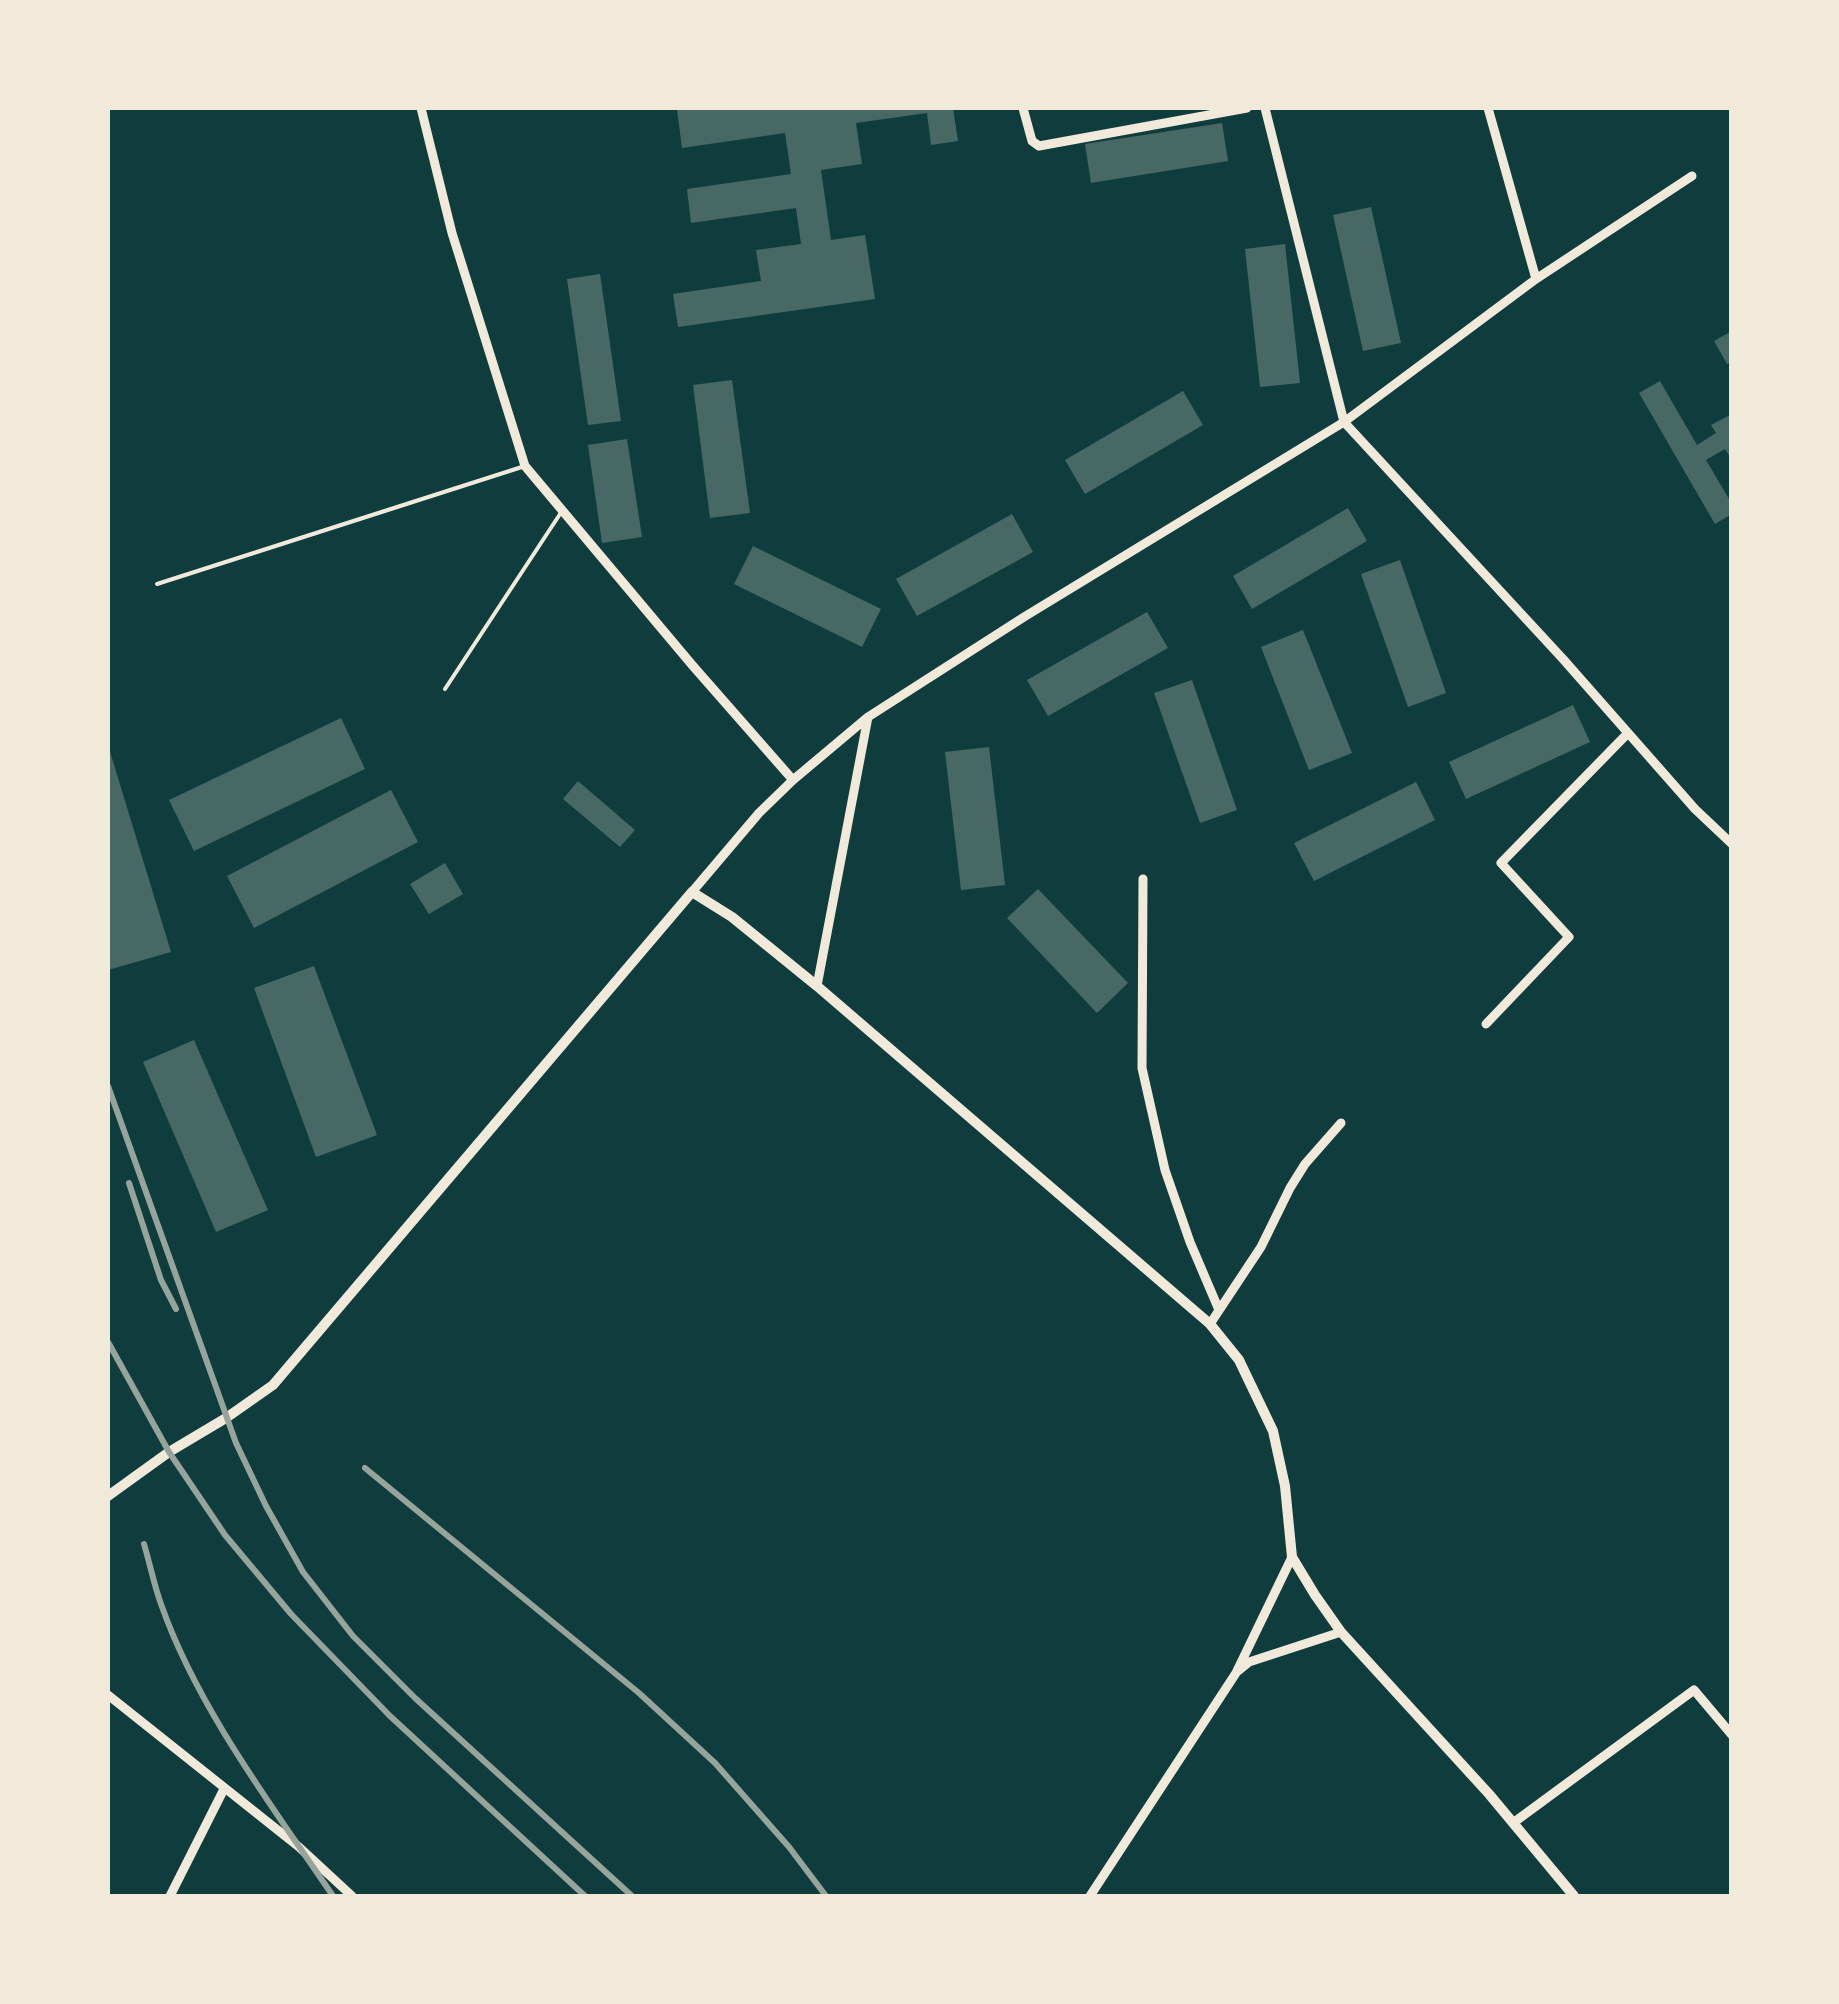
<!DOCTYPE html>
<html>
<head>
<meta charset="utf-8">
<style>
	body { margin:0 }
	#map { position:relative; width:1839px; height:2004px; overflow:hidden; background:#0f3d3e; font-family:"Roboto Condensed",sans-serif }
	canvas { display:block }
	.frame { position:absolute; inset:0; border:110px solid #f1e9da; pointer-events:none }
</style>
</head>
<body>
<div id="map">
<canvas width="1839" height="2004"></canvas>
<div class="frame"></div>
</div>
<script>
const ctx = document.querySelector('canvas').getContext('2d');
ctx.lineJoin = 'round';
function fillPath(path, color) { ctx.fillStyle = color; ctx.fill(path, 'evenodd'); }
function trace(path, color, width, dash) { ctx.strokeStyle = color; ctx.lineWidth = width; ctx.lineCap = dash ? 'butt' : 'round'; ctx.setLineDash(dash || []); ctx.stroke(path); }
fillPath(new Path2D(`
	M696,108H953L958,141L931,145L927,113L856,123L862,164L821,170L831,240L865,235L875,299L678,327L673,294L761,281L756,250L801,244L796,208L691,223L687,189L791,174L785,133L682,148L677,110Z
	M1222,123L1228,161L1091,183L1085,144Z
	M1371,207L1401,343L1363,351L1333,215Z
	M1285,244L1300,383L1260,387L1245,249Z
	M600,274L621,421L588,425L567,279Z
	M1732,331V362L1727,364L1714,341Z
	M732,380L750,513L710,518L693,385Z
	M1660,381L1697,445L1716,433L1711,425L1732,414V460L1725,449L1706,460L1732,504V514L1715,524L1639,393Z
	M1183,391L1203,425L1085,494L1065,460Z
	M627,439L642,537L602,543L588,445Z
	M1348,508L1367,541L1252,609L1233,576Z
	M1012,514L1033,552L917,616L896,579Z
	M753,546L881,609L862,647L734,584Z
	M1400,560L1446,693L1408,707L1361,574Z
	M1147,612L1168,648L1048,716L1027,680Z
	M1303,630L1352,753L1309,770L1261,647Z
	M1192,680L1237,810L1200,823L1154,693Z
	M1573,705L1590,742L1466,799L1449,762Z
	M341,718L365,769L194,851L169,800Z
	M108,745L171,952L108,970Z
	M989,747L1005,885L961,890L945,752Z
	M578,781L635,830L620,847L563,799Z
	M1416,782L1435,820L1314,881L1294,843Z
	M391,790L418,842L254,928L227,876Z
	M445,863L463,894L429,914L410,884Z
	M1038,889L1128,983L1097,1013L1007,918Z
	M314,966L377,1135L316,1157L254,988Z
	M194,1040L268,1210L216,1232L143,1062Z`), '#486865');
trace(new Path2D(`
	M157,584L525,466
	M445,689L562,511`), '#f1e9da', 4);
trace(new Path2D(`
	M421,108L452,233L525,466L693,666L793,780
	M1023,108L1032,141L1039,146L1247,108
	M1265,108L1344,422L1563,659L1695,809L1732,844
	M1488,108L1536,279
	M1143,879L1142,1068L1165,1170L1190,1242L1219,1310
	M692,892L759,813L793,780L868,717
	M817,986L868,717L1024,617L1344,422L1536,279L1692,176
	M1486,1024L1569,937L1501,863L1628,733
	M1210,1324L1261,1247L1290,1188L1305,1164L1341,1123
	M1238,1671L1249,1662L1341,1632
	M108,1695L299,1847L352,1896
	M1513,1823L1694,1690L1732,1735
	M170,1896L224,1789
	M1090,1896L1236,1673L1292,1557`), '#f1e9da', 9);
trace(new Path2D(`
	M108,1496L169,1452L226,1418L273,1385L692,892L732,917L817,986L1210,1324L1239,1360L1273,1431L1285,1486L1292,1557L1315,1595L1341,1632L1489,1794L1574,1896`), '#f1e9da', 10);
trace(new Path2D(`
	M108,1086L236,1443L266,1506L303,1572L353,1636L415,1698L632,1896
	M129,1183L161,1280L176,1309
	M108,1342L169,1452L225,1535L291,1614L390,1716L585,1896
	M365,1468L639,1693L715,1763L789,1847L826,1896
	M144,1544C150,1564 154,1585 161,1604C197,1707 272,1806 333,1896`), '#97a49c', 6);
</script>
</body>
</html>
